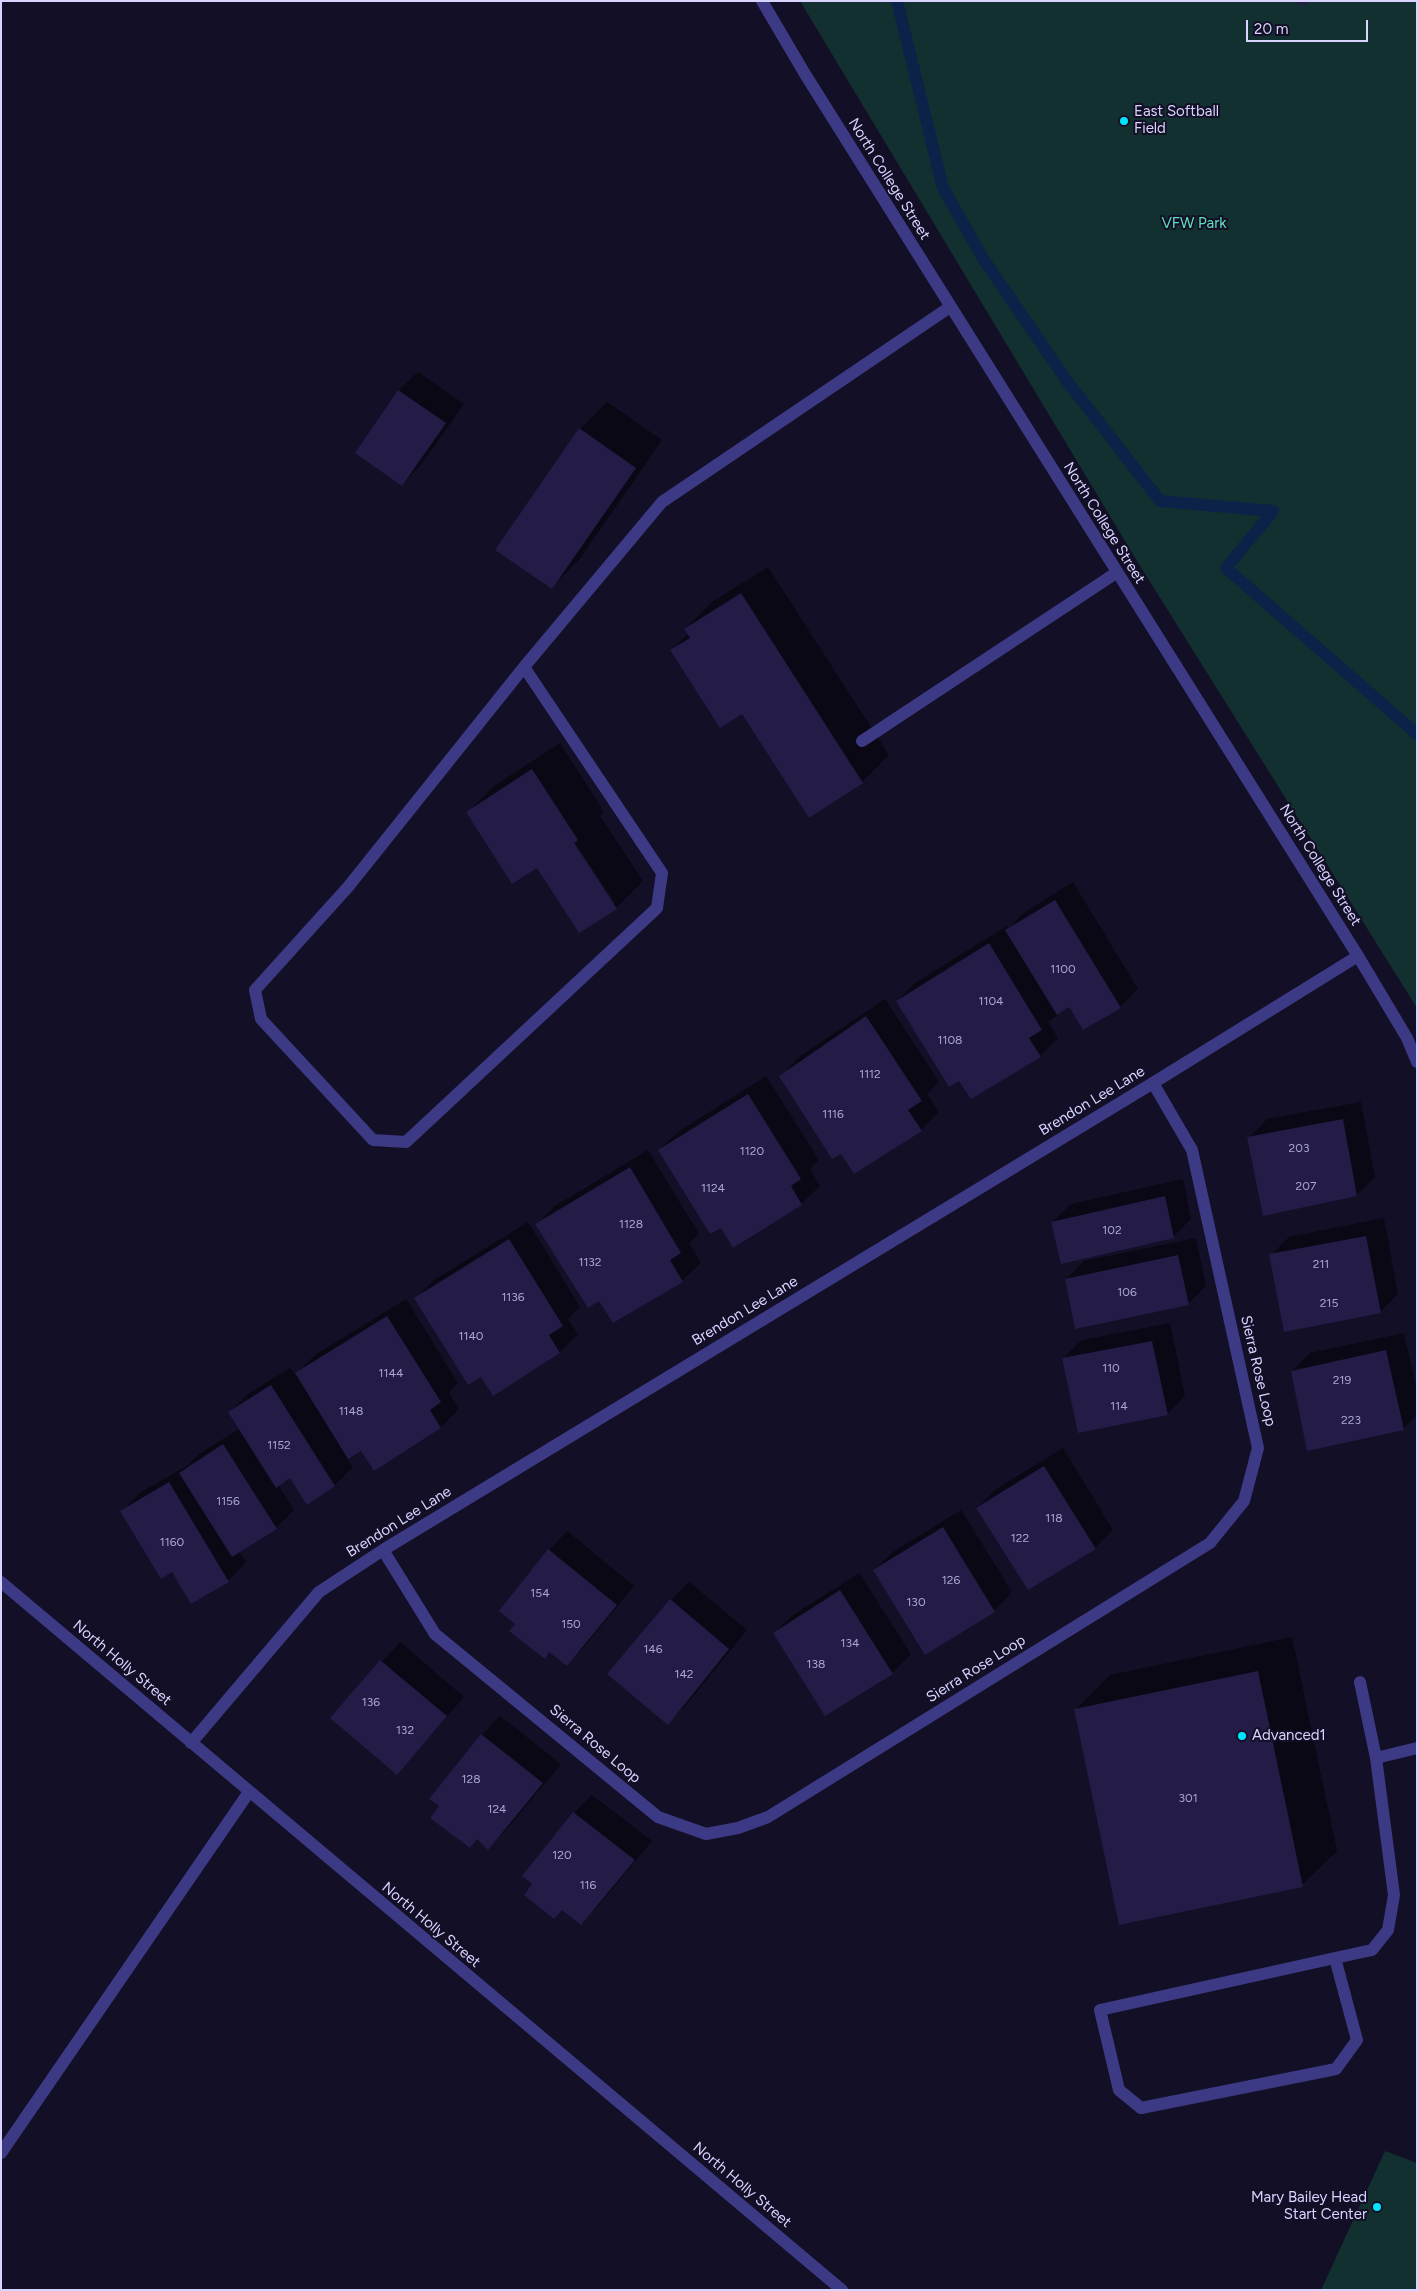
<!DOCTYPE html>
<html>
<head>
<meta charset="utf-8">
<style>
	body { margin:0 }
	#map { position:relative; width:1418px; height:2291px; overflow:hidden; background:#130f26; font-family:Figtree,sans-serif }
	canvas { display:block }
	.frame { position:absolute; inset:0; border:2px solid #d9d4ff; pointer-events:none }
	.scale { position:absolute; left:1246px; top:20px; width:122px; height:22px; box-sizing:border-box; border:2px solid #d9d4ff; border-top:0; padding-left:6px; font-size:15px; line-height:18px; white-space:nowrap; color:#d9d4ff; -webkit-text-stroke:4px #130f26; paint-order:stroke }
</style>
</head>
<body>
<div id="map">
<canvas width="1418" height="2291"></canvas>
<div class="frame"></div>
<div class="scale">20 m</div>
</div>
<script>
const ctx = document.querySelector('canvas').getContext('2d');
ctx.lineJoin = 'round';
function fillPath(path, color) { ctx.fillStyle = color; ctx.fill(path, 'evenodd'); }
function trace(path, color, width, dash) { ctx.strokeStyle = color; ctx.lineWidth = width; ctx.lineCap = dash ? 'butt' : 'round'; ctx.setLineDash(dash || []); ctx.stroke(path); }
function drawText(font, color, halo, rows, align = 'center') {
  ctx.font = font + ' Figtree,sans-serif'; ctx.lineWidth = 4; ctx.setLineDash([]); ctx.textBaseline = 'middle'; ctx.strokeStyle = halo; ctx.fillStyle = color; for (const [text, x, y, turn = 0] of rows) {
    ctx.save(); ctx.translate(x, y); ctx.rotate((+turn || 0) * Math.PI / 180); ctx.textAlign = isNaN(turn) ? turn : align; if (halo) ctx.strokeText(text, 0, 0); ctx.fillText(text, 0, 0); ctx.restore();
  }
}
fillPath(new Path2D(`
	M800,1H1417V1008L1137,561Z
	M1385,2151L1417,2163V2290H1321Z`), '#12302f');
fillPath(new Path2D(`
	M418,372L464,404L420,466L402,484L356,453L399,390Z
	M607,402L662,440L579,560L552,587L580,429Z
	M768,567L889,755L862,782L671,650L688,634L685,629L712,602Z
	M560,743L604,812L600,816L643,881L616,908L467,813L494,786ZM571,837L615,903H612L569,839Z
	M1073,882L1138,989L1120,1007L1069,1006L1048,1022L1058,1038L1040,1056L960,1079L897,1001L915,983L1007,926L1009,928L1025,912Z
	M885,999L939,1082L927,1094L939,1112L921,1130L842,1152L781,1076L799,1057Z
	M766,1076L819,1160L810,1169L820,1186L801,1204L659,1150L678,1132Z
	M1361,1102L1375,1177L1356,1195L1249,1138L1267,1119Z
	M648,1150L699,1234L689,1243L701,1263L682,1281L600,1299L537,1224L555,1206Z
	M1183,1179L1191,1219L1173,1237L1052,1222L1071,1204Z
	M1384,1218L1398,1294L1380,1312L1271,1255L1289,1237Z
	M528,1222L580,1307L568,1319L578,1334L560,1352L493,1395L482,1375L416,1298L434,1280Z
	M1196,1238L1206,1286L1188,1304L1066,1279L1084,1261Z
	M406,1299L458,1383L449,1393L459,1409L441,1427L374,1469L361,1449L347,1458L353,1467L335,1485L307,1503L291,1477L278,1485L294,1510L276,1528L239,1551L246,1562L228,1581L172,1571L122,1511L140,1493L188,1465L199,1454L239,1429L229,1413L248,1394L290,1368L295,1375L315,1355Z
	M1170,1323L1185,1396L1167,1414L1063,1358L1082,1340Z
	M1404,1333L1417,1390V1415L1403,1429L1292,1371L1310,1353Z
	M1063,1448L1113,1530L1095,1548L977,1508L996,1489Z
	M961,1510L1012,1592L994,1611L874,1570L893,1552Z
	M567,1531L634,1586L585,1646L567,1665L550,1652L545,1657L517,1624L500,1611L549,1550Z
	M859,1573L911,1654L892,1673L826,1714L774,1633L793,1615Z
	M689,1582L747,1630L686,1705L668,1723L671,1600Z
	M1292,1637L1337,1851L1302,1885L1075,1710L1110,1675Z
	M400,1642L464,1697L397,1774L332,1717Z
	M500,1716L561,1764L506,1830L488,1848L441,1806L482,1735Z
	M592,1795L652,1841L599,1905L581,1923L533,1884L574,1813Z`), '#0007');
trace(new Path2D(`
	M897,1L943,188L984,260L1067,381L1160,501L1273,511L1226,568L1417,734`), '#0c2248', 12);
fillPath(new Path2D(`
	M1291,1H1307L1306,6Z
	M398,390L446,423L402,486L355,453Z
	M579,428L636,468L552,589L495,550Z
	M741,593L863,783L809,818L742,714L720,728L670,650L690,638L684,629Z
	M532,769L578,840L574,843L617,909L579,933L537,868L512,884L466,812Z
	M1055,900L1121,1008L1083,1030L1069,1007L1057,1015L1005,930Z
	M989,943L1042,1030L1029,1038L1041,1057L971,1099L959,1081L949,1087L896,1001Z
	M866,1016L922,1101L908,1110L922,1131L854,1174L841,1154L832,1159L779,1076Z
	M748,1094L801,1179L791,1186L802,1205L733,1248L721,1228L710,1234L658,1150Z
	M1343,1119L1357,1196L1263,1216L1247,1137Z
	M630,1167L681,1253L670,1260L683,1282L613,1323L599,1301L588,1308L535,1224Z
	M1165,1196L1174,1238L1061,1264L1051,1222Z
	M1366,1236L1381,1313L1284,1332L1269,1254Z
	M509,1239L563,1326L549,1335L560,1353L493,1396L481,1377L468,1385L414,1298Z
	M1178,1255L1189,1305L1075,1329L1065,1279Z
	M387,1316L441,1402L430,1410L441,1428L374,1471L361,1451L348,1459L295,1373Z
	M1152,1341L1168,1415L1078,1433L1062,1358Z
	M1386,1350L1404,1430L1307,1451L1291,1371Z
	M271,1385L335,1486L307,1505L290,1478L276,1488L228,1412Z
	M223,1444L277,1529L232,1557L179,1473Z
	M1044,1466L1096,1549L1028,1590L976,1508Z
	M169,1482L229,1582L191,1604L172,1572L161,1579L120,1511Z
	M943,1527L995,1612L925,1655L873,1570Z
	M548,1549L617,1605L567,1666L549,1652L545,1659L509,1631L515,1624L499,1611Z
	M840,1590L893,1674L825,1716L773,1633Z
	M670,1599L729,1649L668,1725L607,1674Z
	M380,1660L447,1716L397,1775L330,1718Z
	M1258,1671L1303,1887L1119,1925L1074,1709Z
	M481,1734L543,1783L488,1850L477,1839L470,1848L430,1818L439,1806L429,1799Z
	M573,1812L635,1860L581,1925L562,1910L554,1919L524,1895L532,1884L522,1876Z`), '#241b47');
trace(new Path2D(`
	M524,667L662,873L657,908L406,1142L373,1140L261,1019L255,990L348,887L524,667L662,502L950,307
	M862,741L1116,573
	M1360,1682L1376,1758
	M1335,1958L1357,2040L1336,2069L1141,2108L1119,2090L1100,2010L1335,1958L1372,1950L1388,1930L1394,1895L1376,1758L1417,1748
	M1,2153L249,1792`), '#3d3a85', 12);
trace(new Path2D(`
	M383,1550L435,1634L658,1817L706,1834L738,1828L768,1817L1210,1543L1244,1501L1258,1448L1192,1150L1153,1083
	M1,1582L842,2290
	M191,1743L319,1592L383,1550L1153,1083L1358,956`), '#3d3a85', 12);
trace(new Path2D(`
	M762,1L805,74L1358,956L1407,1038L1417,1062`), '#3d3a85', 12);
for (const [x, y, r, color] of [
	[1124,121,5,"#00e5ff"],
	[1242,1736,5,"#00e5ff"],
	[1377,2207,5,"#00e5ff"]
]) { const dot = new Path2D(); dot.arc(x, y, r, 0, 2 * Math.PI); ctx.fillStyle = color; ctx.fill(dot); trace(dot, '#130f26', 2); }
drawText('12px', '#aca6d1', null, [
	["1100",1063,969],
	["1104",991,1001],
	["1108",950,1040],
	["1112",870,1074],
	["1116",833,1114],
	["203",1299,1148],
	["1120",752,1151],
	["207",1306,1186],
	["1124",713,1188],
	["1128",631,1224],
	["102",1112,1230],
	["1132",590,1262],
	["211",1321,1264],
	["106",1127,1292],
	["1136",513,1297],
	["215",1329,1303],
	["1140",471,1336],
	["110",1111,1368],
	["1144",391,1373],
	["219",1342,1380],
	["114",1119,1406],
	["1148",351,1411],
	["223",1351,1420],
	["1152",279,1445],
	["1156",228,1501],
	["118",1054,1518],
	["122",1020,1538],
	["1160",172,1542],
	["126",951,1580],
	["154",540,1593],
	["130",916,1602],
	["150",571,1624],
	["134",850,1643],
	["146",653,1649],
	["138",816,1664],
	["142",684,1674],
	["136",371,1702],
	["132",405,1730],
	["128",471,1779],
	["301",1188,1798],
	["124",497,1809],
	["120",562,1855],
	["116",588,1885]
]);
drawText('15px', '#d9d4ff', '#130f26', [
	["East Softball",1134,112],
	["Field",1134,129],
	["Advanced1",1252,1736],
	["Mary Bailey Head",1367,2198,"right"],
	["Start Center",1367,2215,"right"]
], 'left');
drawText('15px', '#d9d4ff', '#130f26', [
	["North College Street",889,179,58],
	["North College Street",1104,523,58],
	["North College Street",1320,865,58],
	["Brendon Lee Lane",1092,1101,-31],
	["Brendon Lee Lane",745,1311,-31],
	["Sierra Rose Loop",1258,1371,77],
	["Brendon Lee Lane",399,1522,-32],
	["North Holly Street",122,1663,40],
	["Sierra Rose Loop",976,1669,-32],
	["Sierra Rose Loop",595,1744,40],
	["North Holly Street",431,1925,40],
	["North Holly Street",742,2185,40]
]);
drawText('15px', '#5fe0c0', '#130f26', [
	["VFW Park",1194,224]
]);
</script>
</body>
</html>
